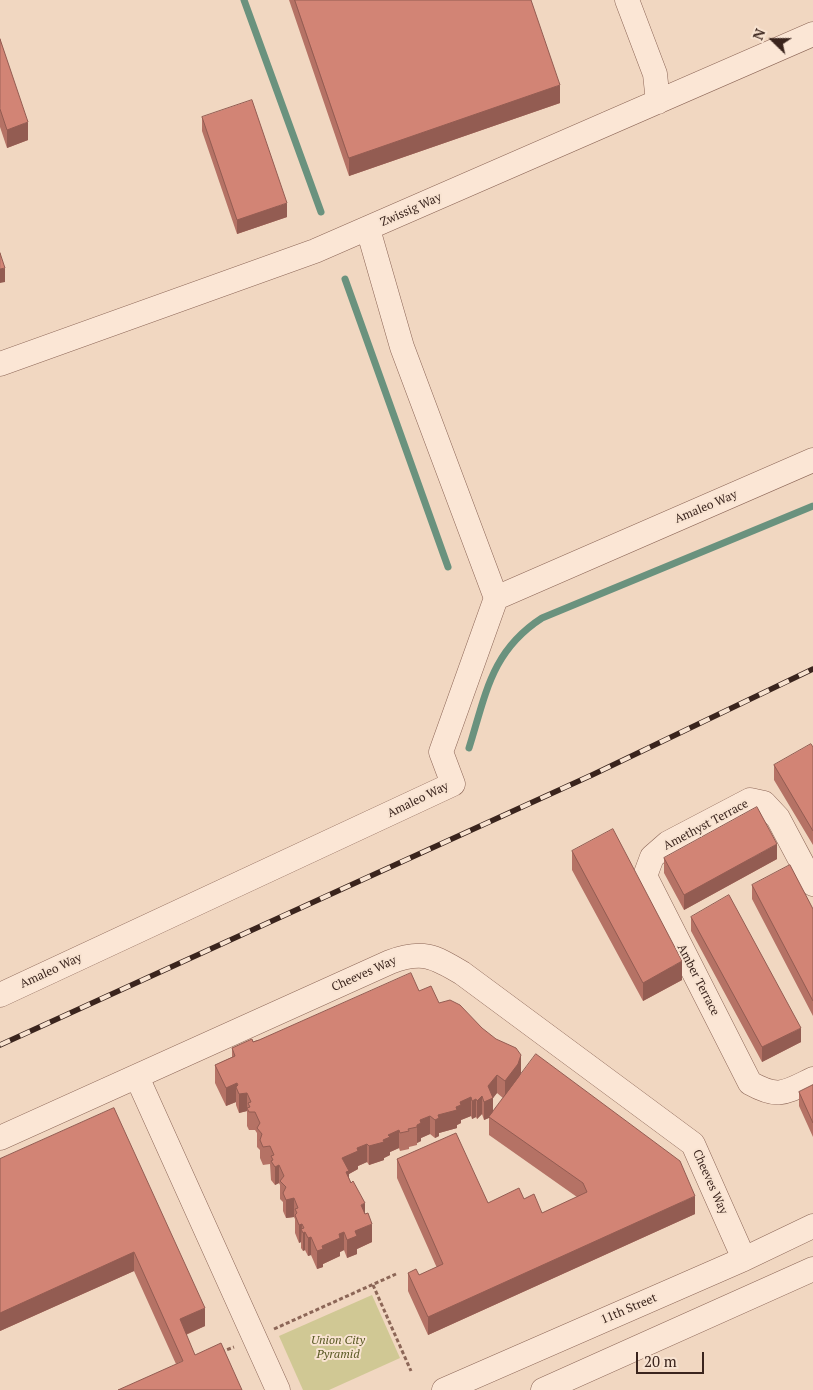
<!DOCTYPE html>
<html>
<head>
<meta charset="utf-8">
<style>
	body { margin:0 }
	#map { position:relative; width:813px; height:1390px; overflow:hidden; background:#f1d7c1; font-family:"PT Serif",serif }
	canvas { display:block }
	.north { position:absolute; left:748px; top:15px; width:50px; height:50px; -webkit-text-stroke:4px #f8e3d1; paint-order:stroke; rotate:292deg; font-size:14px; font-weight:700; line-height:20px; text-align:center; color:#3a241d }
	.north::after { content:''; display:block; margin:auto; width:18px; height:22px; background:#3a241d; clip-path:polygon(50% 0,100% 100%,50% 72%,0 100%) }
	.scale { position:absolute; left:636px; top:1352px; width:68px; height:22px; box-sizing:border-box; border:2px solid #3a241d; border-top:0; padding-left:6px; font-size:15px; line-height:18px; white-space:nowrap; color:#3a241d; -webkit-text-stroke:4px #f8e3d1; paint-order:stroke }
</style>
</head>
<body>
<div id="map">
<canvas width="813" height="1390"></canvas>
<div class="north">N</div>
<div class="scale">20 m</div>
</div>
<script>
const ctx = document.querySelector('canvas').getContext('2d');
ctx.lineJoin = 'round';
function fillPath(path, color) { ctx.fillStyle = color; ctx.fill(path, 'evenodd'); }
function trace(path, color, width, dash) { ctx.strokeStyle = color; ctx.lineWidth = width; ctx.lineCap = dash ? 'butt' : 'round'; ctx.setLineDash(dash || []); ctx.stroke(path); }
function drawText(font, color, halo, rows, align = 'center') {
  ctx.font = font + ' "PT Serif",serif'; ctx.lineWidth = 4; ctx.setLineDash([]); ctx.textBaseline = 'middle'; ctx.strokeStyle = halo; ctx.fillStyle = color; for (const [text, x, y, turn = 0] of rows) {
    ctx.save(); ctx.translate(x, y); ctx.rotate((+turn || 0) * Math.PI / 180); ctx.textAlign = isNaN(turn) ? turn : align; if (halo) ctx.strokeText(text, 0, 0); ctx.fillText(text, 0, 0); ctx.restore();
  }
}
fillPath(new Path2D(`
	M372,1295L400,1358L329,1390H303L279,1336Z`), '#d0c894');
trace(new Path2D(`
	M244,0L321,212
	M345,279L448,567
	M469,748C486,694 491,651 542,618L813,506`), '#6a927e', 7);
const minor = new Path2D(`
	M627,0L655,74L658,102
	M368,229L402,347L496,598
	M0,364L315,251L813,34
	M813,884L778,818L764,803L750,800L668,843L652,857L645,876L750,1083C779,1099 784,1093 813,1079
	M0,995L453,784L441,752L496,598L813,460
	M137,1077L278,1390
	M0,1138L390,962C422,950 434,956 462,973L693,1144L744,1259
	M444,1390L744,1259L813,1226
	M543,1390L813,1269`);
trace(minor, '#8c6657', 25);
trace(new Path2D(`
	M373,1285L411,1371
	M274,1329L396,1274
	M221,1352L234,1347`), '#8c6657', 3, [4, 2.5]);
trace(minor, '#fbe6d5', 24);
const rail = new Path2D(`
	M0,1045L592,775L813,669`);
trace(rail, '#3a241d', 5.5);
trace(rail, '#f8e3d1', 4, [11]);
fillPath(new Path2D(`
	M289,0H531L560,103L349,176Z
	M0,39L28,140L7,148L0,127Z
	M202,117L287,217L237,234L202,131Z
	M813,747V845L774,780V765Z
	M572,851L682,980L643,1001L572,870Z
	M664,858L777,859L684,910L664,873Z
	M752,885L813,909V1016L752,899Z
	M691,917L801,1042L762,1062L691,931Z
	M419,991L439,1003L521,1073L520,1075L695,1214L428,1335L408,1291V1273L419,1275L437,1268L397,1178V1159L488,1203L524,1199L542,1213L577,1197L489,1135V1118L484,1120L482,1114L477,1119L476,1117L472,1119L471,1116L461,1120V1123L457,1125V1128L439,1133V1136L435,1138L430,1134L421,1138V1141L417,1143V1145L409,1147V1149L400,1151L399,1148L390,1152V1155L384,1158V1160L369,1165L367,1162L358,1166V1169L349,1174V1178L365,1214L372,1242L357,1249V1254L347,1258L344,1250L340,1252V1256L323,1264V1267L317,1269L311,1255L308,1256L305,1250L303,1251L301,1248V1242L299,1243L295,1233V1219L294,1217L286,1218L283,1211V1202L280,1199V1185L279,1183L275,1185L271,1180L270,1164L263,1165L260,1158V1150L257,1147V1133L255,1130H249L247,1126V1111L239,1113L236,1105V1102L226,1106L215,1083V1065L232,1057V1048ZM497,1093L503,1098L493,1111V1098Z
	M813,1085V1137L799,1106V1092Z
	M114,1108L205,1326L186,1335L195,1355L176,1364L134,1271L0,1331V1159Z`), '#b57265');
fillPath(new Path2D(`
	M560,85V103L349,176V158Z
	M28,122V140L7,148V130Z
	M287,203V217L237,234V220Z
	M5,268V282L0,283V269Z
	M777,844V859L684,910V895Z
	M682,961V980L643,1001V983Z
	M801,1028V1042L762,1062V1047Z
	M521,1055V1073L518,1082L505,1099V1081Z
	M497,1075V1093L493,1098V1116L484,1120V1102L488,1086Z
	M237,1083V1090L236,1087V1102L226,1106V1088Z
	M247,1093V1111L239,1113V1094Z
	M482,1096V1114L477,1119V1101Z
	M471,1097V1116L461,1120V1123L457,1125V1128L439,1133V1136L435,1138V1120L438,1115L456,1107L460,1102Z
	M476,1099V1117L472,1119V1101Z
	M430,1116V1134L421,1138V1141L417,1143V1125L420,1120Z
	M399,1130V1148L390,1152V1155L384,1158V1160L369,1165V1146L383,1140L388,1135Z
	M367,1144V1162L358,1166V1169L349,1174V1189L342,1158L357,1148Z
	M279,1165V1183L275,1185V1167Z
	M695,1196V1214L428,1335V1317Z
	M294,1198V1217L286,1218V1200Z
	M365,1203V1221L361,1205Z
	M302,1224L301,1242L299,1243V1225Z
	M372,1224V1242L357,1249V1254L347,1258V1240L355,1231Z
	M305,1232V1250L303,1251V1233Z
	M344,1232V1250L340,1252V1256L323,1264V1267L317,1269V1251L322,1246L339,1234Z
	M311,1237V1255L308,1256V1238Z
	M134,1252V1271L0,1331V1313Z
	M205,1308V1326L180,1337V1319Z`), '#935c52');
const building = new Path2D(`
	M295,0H531L560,85L349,158Z
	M0,39L28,122L7,130L0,109Z
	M252,100L287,203L237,220L202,117Z
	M0,253L5,268L0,269Z
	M811,744L813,747V831L774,765Z
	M757,807L777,844L684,895L664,858Z
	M613,829L682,961L643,983L572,851Z
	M790,865L813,909V1001L752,885Z
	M729,895L801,1028L762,1047L691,917Z
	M411,973L419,991L431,986L439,1003L450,1000L460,1005L482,1028L496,1039L516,1048L521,1055L518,1064L505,1081L497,1075L488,1086L493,1098L484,1102L482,1096L477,1101L476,1099L472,1101L471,1097L460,1102L461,1105L456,1107L457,1110L438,1115L439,1118L435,1120L430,1116L420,1120L421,1123L417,1125V1127L408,1129L409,1131L400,1133L399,1130L388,1135L390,1137L383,1140L384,1142L369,1146L367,1144L357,1148L358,1151L342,1158L349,1171L346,1172L351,1183L353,1181L365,1203L361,1205L365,1214L368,1213L372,1224L355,1231L357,1236L347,1240L344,1232L339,1234L340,1238L322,1246L323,1249L317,1251L311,1237L308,1238L305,1232L303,1233L301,1229L304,1228L302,1224L299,1225L295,1215L297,1213L295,1209L298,1208L294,1198L286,1200L283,1193L286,1187L280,1181L284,1176L279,1165L275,1167L271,1161L273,1160L271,1156L274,1155L270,1146L263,1147L260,1140L262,1134L257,1128L260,1123L255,1112H249L247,1108L250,1107L248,1103L251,1102L247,1093L239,1094L236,1087L238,1085L237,1083L226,1088L215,1065L235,1056L232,1048L252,1039L253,1042L259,1040Z
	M536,1054L680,1161L695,1196L428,1317L408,1273L416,1269L419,1275L443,1264L397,1159L456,1133L488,1203L519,1188L524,1199L534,1194L542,1213L587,1192L583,1183L489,1117Z
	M813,1085V1123L799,1092Z
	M114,1108L205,1308L180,1319L195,1355L221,1343L242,1390H118L183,1361L134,1252L0,1313V1159Z`);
fillPath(building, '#d28475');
trace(building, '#935c52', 1);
drawText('12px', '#3a241d', '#f8e3d1', [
	["Zwissig Way",411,210,-24],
	["Amaleo Way",706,507,-23],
	["Amaleo Way",418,800,-26],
	["Amethyst Terrace",706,825,-28],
	["Amaleo Way",51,971,-25],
	["Cheeves Way",364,974,-24],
	["Amber Terrace",698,980,63],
	["Cheeves Way",710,1182,66],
	["11th Street",629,1309,-23]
]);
drawText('italic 12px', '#585822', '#f8e3d1', [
	["Union City",338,1341],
	["Pyramid",338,1355]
]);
</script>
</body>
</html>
